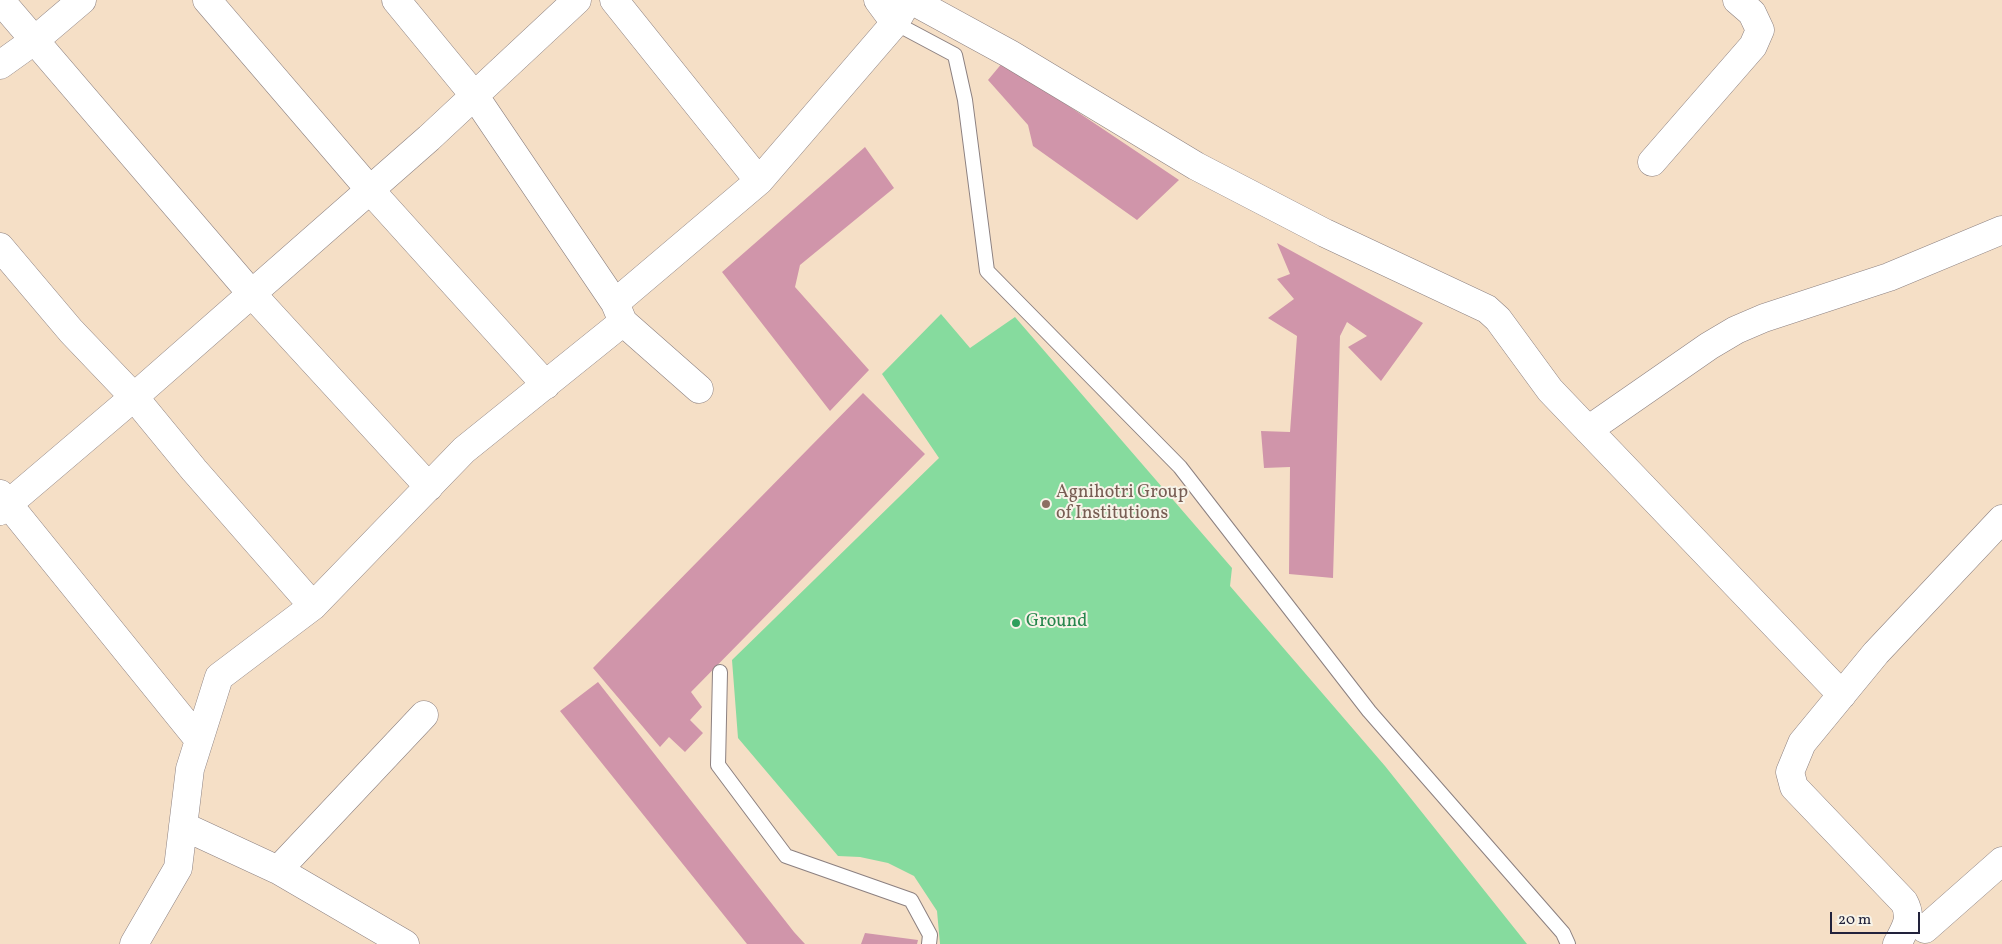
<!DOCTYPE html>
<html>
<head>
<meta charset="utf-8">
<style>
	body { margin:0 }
	#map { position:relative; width:2002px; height:944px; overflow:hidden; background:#f5dfc6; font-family:Vollkorn,serif }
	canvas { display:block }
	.scale { position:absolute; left:1830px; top:912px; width:90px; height:22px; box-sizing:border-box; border:2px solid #22223b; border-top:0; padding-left:6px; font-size:15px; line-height:18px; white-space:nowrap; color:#22223b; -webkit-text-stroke:4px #f7f3e8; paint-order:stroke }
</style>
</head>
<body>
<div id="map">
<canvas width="2002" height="944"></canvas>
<div class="scale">20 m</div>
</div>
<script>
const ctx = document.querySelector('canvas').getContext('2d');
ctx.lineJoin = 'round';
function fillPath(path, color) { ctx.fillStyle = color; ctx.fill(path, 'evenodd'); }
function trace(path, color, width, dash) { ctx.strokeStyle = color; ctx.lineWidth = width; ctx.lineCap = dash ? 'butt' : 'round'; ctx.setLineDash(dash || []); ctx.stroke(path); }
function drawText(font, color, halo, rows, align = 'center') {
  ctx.font = font + ' Vollkorn,serif'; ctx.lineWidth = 4; ctx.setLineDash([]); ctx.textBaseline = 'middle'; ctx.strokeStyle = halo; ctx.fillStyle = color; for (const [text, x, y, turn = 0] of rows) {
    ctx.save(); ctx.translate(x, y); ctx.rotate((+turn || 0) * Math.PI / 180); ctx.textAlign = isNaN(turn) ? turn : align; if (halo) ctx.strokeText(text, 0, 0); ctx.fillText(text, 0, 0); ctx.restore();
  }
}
fillPath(new Path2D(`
	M941,314L970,348L1015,317L1232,568L1230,586L1385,766L1527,944H940L937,911L914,876L888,863L860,857L838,856L738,738L732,660L939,458L882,374Z`), '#86db9e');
fillPath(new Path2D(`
	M1003,62L1179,180L1137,220L1033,146L1028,125L988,80Z
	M865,147L894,188L800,265L795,287L869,370L830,411L722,272Z
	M1277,243L1423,323L1381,381L1348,347L1367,336L1347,322L1340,336L1333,578L1289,574L1290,467L1264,468L1261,431L1290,432L1297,336L1268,318L1294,299L1277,279L1290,274Z
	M863,393L925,454L691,692L702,707L690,720L703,733L685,752L669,737L660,747L593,668Z
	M598,682L794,932L805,944H747L560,711Z
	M865,933L918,940L917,944H861Z`), '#d095aa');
const lane = new Path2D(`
	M895,23L955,55L965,100L987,271L1180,467L1369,711L1563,933L1568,944
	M720,672L718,765L786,856L911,900L930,935L929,944`);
const street = new Path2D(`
	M0,0L251,293L429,487
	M207,0L370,190L546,385
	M614,0L759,181
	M878,0L895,23
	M911,0L1010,54L1196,166L1325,233L1487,309L1498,319L1550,390L1842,695
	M0,65L35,40L82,0
	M1652,162L1753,46L1760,30L1752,13L1737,0
	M0,247L71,331L134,397L194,470L313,606
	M615,303L759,181L895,23L908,0
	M623,322L699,389
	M1588,430L1709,346L1736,330L1764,318L1889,277L2002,230
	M0,494L199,740
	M0,511L134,397L429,138L577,0
	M183,826L278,870L405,944
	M278,870L424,715
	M1925,929L2002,861
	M134,944L178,868L190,769L219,677L313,606L464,450L623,322L615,303L474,95L396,0
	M1897,944C1905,929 1913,918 1904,902L1794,787L1790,772L1802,743L1876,653L2002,519`);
trace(lane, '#8c8080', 16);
trace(street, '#8c8080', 29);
trace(lane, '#fff', 14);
trace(street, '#fff', 28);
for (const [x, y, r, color] of [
	[1046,504,5,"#8d6e63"],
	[1016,623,5,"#2e9e5b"]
]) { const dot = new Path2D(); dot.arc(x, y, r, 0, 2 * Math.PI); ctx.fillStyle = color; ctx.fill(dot); trace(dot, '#f7f3e8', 2); }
drawText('18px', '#785e54', '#f7f3e8', [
	["Agnihotri Group",1056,494],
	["of Institutions",1056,515]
], 'left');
drawText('18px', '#27864d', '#f7f3e8', [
	["Ground",1026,623]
], 'left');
</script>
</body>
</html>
